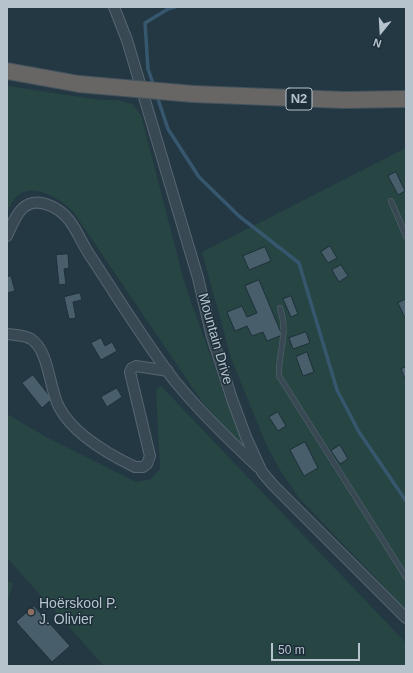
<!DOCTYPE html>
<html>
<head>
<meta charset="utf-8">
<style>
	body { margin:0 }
	#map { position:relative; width:413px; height:673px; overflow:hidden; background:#243844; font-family:Helvetica,sans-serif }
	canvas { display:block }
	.frame { position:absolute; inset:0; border:8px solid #b6c3cd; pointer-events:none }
	.north { position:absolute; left:361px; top:12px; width:40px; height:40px; -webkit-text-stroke:3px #1d2e39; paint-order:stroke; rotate:198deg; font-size:11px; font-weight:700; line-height:16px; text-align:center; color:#b6c3cd }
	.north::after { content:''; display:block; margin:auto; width:14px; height:18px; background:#b6c3cd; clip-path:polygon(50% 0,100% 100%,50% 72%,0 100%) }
	.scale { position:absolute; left:271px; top:643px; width:89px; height:18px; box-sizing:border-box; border:2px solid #b6c3cd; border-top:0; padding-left:5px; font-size:12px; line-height:14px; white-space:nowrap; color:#b6c3cd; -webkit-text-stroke:3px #1d2e39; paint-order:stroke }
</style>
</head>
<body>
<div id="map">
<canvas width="413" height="673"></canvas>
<div class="frame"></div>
<div class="north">N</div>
<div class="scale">50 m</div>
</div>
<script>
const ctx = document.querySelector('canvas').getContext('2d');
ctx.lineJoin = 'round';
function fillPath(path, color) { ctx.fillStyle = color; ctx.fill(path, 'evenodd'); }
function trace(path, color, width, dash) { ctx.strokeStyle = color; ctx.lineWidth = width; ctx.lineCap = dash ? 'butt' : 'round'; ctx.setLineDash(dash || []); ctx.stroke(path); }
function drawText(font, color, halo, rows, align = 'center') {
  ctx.font = font + ' Helvetica,sans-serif'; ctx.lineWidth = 3; ctx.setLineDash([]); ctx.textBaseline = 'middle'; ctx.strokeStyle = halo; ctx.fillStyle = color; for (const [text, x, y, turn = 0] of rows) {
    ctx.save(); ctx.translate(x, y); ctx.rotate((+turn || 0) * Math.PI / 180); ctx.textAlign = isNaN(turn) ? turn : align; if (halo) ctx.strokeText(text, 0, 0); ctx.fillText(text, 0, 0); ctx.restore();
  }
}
fillPath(new Path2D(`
	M7,86L101,100H117L132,104L141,115L185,285L244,449L203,403L72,210C50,192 20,176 7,213Z
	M406,148V610L299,498L280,470L266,444L231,358L202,252Z
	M161,386L406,643V666H104L7,558V414L48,438L136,482L151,479L160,469L156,390Z
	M7,581L13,583L7,603Z`), '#264543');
trace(new Path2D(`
	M154,86L148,69L145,23L168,9L175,7
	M157,96L168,129L199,177L239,216L299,263L337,390L359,432L406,501`), '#36576d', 3.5);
const building = new Path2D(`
	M396,172L405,191L398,195L388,176Z
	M330,246L337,258L328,263L321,252Z
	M265,247L271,261L249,270L243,256Z
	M68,254L69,268L64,269L66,284L59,285L56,255Z
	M341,265L348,276L339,282L332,270Z
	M11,276L15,291L7,293V277Z
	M259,280L282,335L267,341L263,332L252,336L247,326L235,331L227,312L242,306L247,317L257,313L245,286Z
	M80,293L82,300L73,302L76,318L69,319L64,297Z
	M291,296L298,314L291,317L283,299Z
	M406,299V320L398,303Z
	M306,332L310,343L293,349L289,338Z
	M101,338L105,346L112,342L117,351L101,360L91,343Z
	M307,352L314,372L303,376L296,357Z
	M406,367V378L405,379L401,369Z
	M33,375L52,399L42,408L22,383Z
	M117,388L122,397L107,407L101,397Z
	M278,412L286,426L278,431L269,417Z
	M305,442L318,468L304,476L290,450Z
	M340,445L348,459L340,464L331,451Z
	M34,606L70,646L52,662L16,622Z`);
fillPath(building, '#485e6a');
trace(building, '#1f303b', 1);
const service = new Path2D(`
	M391,201L406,236
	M280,308C289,335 278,350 279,376L406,577`);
const minor = new Path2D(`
	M114,7L127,40L198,278L212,337L232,399L246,437L262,472L273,485L406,618
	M7,236C16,215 24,194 51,206C74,216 78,239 91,257C118,298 144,341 174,380C199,411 229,440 258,467
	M7,334C15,335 24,335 31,339C49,350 49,388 59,407C73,434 108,454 135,467H143L147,464L150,456L130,372L132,368L136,366L168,371`);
const trunk = new Path2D(`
	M7,71L79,84
	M193,94L344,100L406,99`);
trace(service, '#576671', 6);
trace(minor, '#576671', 12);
trace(trunk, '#43535e', 18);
trace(service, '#394953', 5);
trace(minor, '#394953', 10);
trace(trunk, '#686664', 16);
const trunkBridge = new Path2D(`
	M79,84L193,94`);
trace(trunkBridge, '#43535e', 18, []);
trace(trunkBridge, '#686664', 16);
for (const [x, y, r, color] of [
	[31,612,4,"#8d6e63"]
]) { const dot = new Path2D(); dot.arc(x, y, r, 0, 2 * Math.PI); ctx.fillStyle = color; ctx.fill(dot); trace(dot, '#1d2e39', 1.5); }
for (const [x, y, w] of [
	[299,99,26]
]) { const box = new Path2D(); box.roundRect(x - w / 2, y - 11, w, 22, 3); ctx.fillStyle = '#1d2e39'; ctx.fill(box); trace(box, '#b6c3cd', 1); }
drawText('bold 13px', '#b6c3cd', null, [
	["N2",299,99]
]);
drawText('14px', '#b6c3cd', '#1d2e39', [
	["Mountain Drive",215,339,74]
]);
drawText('14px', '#b6c3cd', '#1d2e39', [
	["Hoërskool P.",39,604],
	["J. Olivier",39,620]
], 'left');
</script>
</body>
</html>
